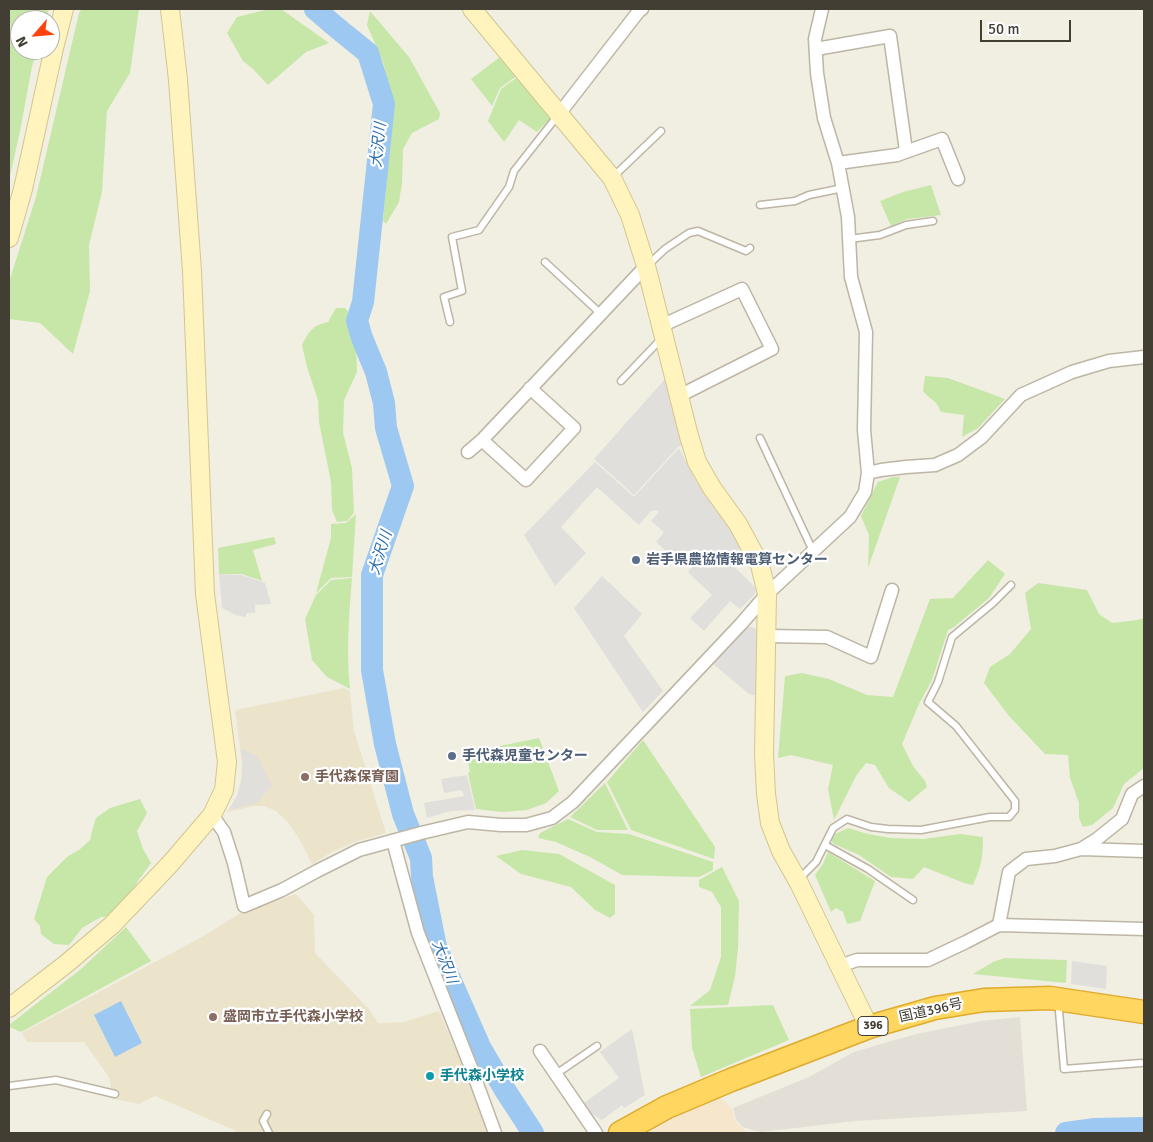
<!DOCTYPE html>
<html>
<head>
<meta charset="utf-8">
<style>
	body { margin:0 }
	#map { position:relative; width:1153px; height:1142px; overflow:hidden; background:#f1eee2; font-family:Signika,sans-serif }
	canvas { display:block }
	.frame { position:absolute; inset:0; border:10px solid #433e33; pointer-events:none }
	.north { position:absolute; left:10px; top:10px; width:50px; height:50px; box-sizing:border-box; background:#fff; border:1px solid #b4b2ad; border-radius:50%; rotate:243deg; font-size:14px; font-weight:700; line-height:20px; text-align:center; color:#433e33 }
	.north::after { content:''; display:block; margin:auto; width:18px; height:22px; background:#fd430d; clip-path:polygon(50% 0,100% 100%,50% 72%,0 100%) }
	.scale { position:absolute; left:980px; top:20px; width:91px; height:22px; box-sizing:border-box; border:2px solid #433e33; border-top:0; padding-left:6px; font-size:15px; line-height:18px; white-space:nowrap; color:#433e33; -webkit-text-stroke:4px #fff; paint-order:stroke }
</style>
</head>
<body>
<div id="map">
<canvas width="1153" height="1142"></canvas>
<div class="frame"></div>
<div class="north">N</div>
<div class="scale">50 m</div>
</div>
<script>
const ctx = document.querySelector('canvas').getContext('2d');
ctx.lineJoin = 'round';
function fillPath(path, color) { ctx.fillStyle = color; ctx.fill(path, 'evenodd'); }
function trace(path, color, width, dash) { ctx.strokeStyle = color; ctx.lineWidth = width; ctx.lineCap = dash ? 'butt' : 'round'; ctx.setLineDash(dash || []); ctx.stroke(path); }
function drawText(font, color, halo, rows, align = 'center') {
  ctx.font = font + ' Signika,"Noto Sans JP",sans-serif'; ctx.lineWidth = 4.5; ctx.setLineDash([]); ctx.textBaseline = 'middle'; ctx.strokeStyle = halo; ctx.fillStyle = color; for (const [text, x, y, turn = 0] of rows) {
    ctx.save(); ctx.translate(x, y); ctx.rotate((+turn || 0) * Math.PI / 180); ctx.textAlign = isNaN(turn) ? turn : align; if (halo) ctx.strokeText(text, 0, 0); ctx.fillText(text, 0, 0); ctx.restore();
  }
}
fillPath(new Path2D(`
	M720,1097L732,1109L735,1120L741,1128L748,1133H647L701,1104Z`), '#f5e6cc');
fillPath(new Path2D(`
	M1020,1017L1027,1111L855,1121L761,1132L742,1127L736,1119L733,1108L809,1077L854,1052L891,1041L921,1033L981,1021Z`), '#e3dfd7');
fillPath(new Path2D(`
	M344,688L350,691L354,731L386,833L357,841L332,852L312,864L300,840L288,822L276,811L264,806H254L227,812L237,796L241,780L242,763L235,710Z
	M296,894L314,915L315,953L369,1009L378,1023L404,1022L439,1011L470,1082L487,1133H238L234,1130L155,1096L139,1104L111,1098V1086L109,1077L84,1042H27L22,1033L202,937L239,914Z`), '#ebe4cb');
fillPath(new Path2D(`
	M9,9H49L46,20H20V50H37L32,67L20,131L9,181Z
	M82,9H139L130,73L107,111L102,192L89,245L90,291L73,354L40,323L9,319V282L36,197L79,13Z
	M269,9H281L329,43L306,52L268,85L253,69L243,61L227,33L237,17Z
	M370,11L409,57L440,113L439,119L412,133L403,149L402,183L399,202L386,224L383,221L393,105L383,62L367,25Z
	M500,57L518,75L500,88L492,106L471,79Z
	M519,76L543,102L550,119L537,132L519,120L504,142L488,121L501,89Z
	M931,185L941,215L907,219L891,226L880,201L903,192Z
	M336,308H345L350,314L356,343L357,372L344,400L343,433L352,468L354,513L347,521L337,522L332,510L331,482L319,422L318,400L307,367L302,345C310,330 312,326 328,322Z
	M925,376L948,378L1005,399L978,428L962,437L964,415L941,412C936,399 931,401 923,391Z
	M893,477H900L868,568L869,535L861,516L878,482Z
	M356,514L352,577L331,578L316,593L331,538V524L346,523Z
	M274,537L276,544L253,550L262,581L242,574H219L218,548Z
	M988,560L1005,574L989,598L954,627L948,630L932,680L919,704L902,744L913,766L925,781L927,787L909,802L889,788L875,765L866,763L856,776L834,820L828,789L833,765L791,755L778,758L785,676L802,673L829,679L867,695L893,697L930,599L953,598Z
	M352,578C349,615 346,652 350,689L327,677L312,660L305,619L316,595L331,580Z
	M1038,583L1087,590L1099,614L1112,623L1137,620L1144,618V768L1124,784L1113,808L1092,825L1083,827L1079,818V803L1070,778L1068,755L1045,754L1009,716L984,683L990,667L1010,654L1031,629L1025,593Z
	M539,738L559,791L546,803L527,810L502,812L476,809L468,773L470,772L466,753Z
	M643,740L715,847L714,859L631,830L607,782Z
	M605,783L628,830H597L570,817Z
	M140,799L147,813L137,831L143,849L151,863L138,881L127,902L115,916L101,917L82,928L69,945L54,944L41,934L40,926L34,919L47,877L67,857L79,850L90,840L92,831L96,818L110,808Z
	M568,819L597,832L629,834L713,862V870L699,877L622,875L590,857L556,842L538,838L540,833Z
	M848,828L868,834L891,838L924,839L960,834L983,837C983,857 981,867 973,885L964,883L924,867L913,879L891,877L859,855L834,844L831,840L835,834Z
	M522,850L559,854L615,885V914L610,918L595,910L571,887L521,874L496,856Z
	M828,852L875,881L860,921L847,924L843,912L836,908L831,912L815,875L823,864Z
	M722,867L739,901L738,948L735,977L728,1005L690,1006L710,990L721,957V907L712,892L699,887V880Z
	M126,927L151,961L21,1032L9,1027V1025L81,969Z
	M1005,958L1067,960L1066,983L973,974L993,962Z
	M773,1005L789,1040L701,1077L692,1048L690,1009Z`), '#c7e7a9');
fillPath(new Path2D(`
	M665,379L684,445L678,447L634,495L594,459Z
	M679,448L697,483L713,504L727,521L742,546L729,562L752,584L756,589L755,594L740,609L730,601L704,631L690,618L712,595L688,572L702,555L695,550L682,566L656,542L664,532L651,521L659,512L655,510L651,511L639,525L597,487L561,527L586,553L555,586L524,535L595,462L634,497Z
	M219,574L242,575L265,583L271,604L255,605V613H246V617L236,615L222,608Z
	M602,576L642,614L624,636L663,691L643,712L574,608Z
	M751,627L756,629L760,635L758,696L749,694L711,662L745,628Z
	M241,748L257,756L272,785L257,803L229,810L237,796L242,780L243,763Z
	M467,775L475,810L451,811L427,818L424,803L464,796L462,790L444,793L441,779Z
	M1072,961L1107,966L1106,989L1071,984Z
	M632,1029L645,1095L624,1108L622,1105L602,1120L589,1112L584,1103L619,1078L600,1052Z`), '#e1dfdb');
fillPath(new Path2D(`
	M121,1001L142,1043L115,1057L94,1015Z`), '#9cc8f1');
trace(new Path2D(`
	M315,9L336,27L368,53L384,104L363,302L357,321L362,338L376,372L384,403L386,428L403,486L372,575V670L385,744L403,814L421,858L422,877L436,947L480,1047L505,1090L533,1133
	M1066,1133L1095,1129L1144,1128`), '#9cc8f1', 22);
const lane = new Path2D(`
	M613,177L661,131
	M760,205L795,201L809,195L843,188
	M849,239L880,235L906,225L933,221
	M545,262L601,314
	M648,265L665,249L689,233L698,231L746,251L750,248
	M450,322L444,297L462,291L452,237L479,230L509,187L514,171L559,114
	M621,381L661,339
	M760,438L813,551
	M825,845L868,869L913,900
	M798,880L816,862L833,828L847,819L871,827L888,829L921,830L990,817H1009L1015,810V801L956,726L928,702L938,682L952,637L993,603L1011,585
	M1061,1002L1059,1011L1064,1069L1141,1063
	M556,1074L597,1046
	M9,1086L56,1080L115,1094
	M267,1114L263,1121L269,1133`);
const street = new Path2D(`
	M816,49L890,36L906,151
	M559,114L639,11L642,9
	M838,163L897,155L942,139L958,179
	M661,326L742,289L772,349L679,396
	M482,440L526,480L574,428L530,388
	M468,452L482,440L646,266
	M868,473L881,470L906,467L935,465L958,455L982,437L1021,395L1072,372L1109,361L1144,357
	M766,636L827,637L871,657L892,590
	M1144,786L1132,794L1122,819L1097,839L1081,849L1055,856L1026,859L1009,872L999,925L1144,929
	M212,815L224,832L234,863L244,906L282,890L317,871L359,850L421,833L468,822L501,825H526L552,818L573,802L741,624L767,594L850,517L865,492L868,473L864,430L866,332L851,277L848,217L838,163L824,118L817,73L815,39L822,9
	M393,841L418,933L472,1070L495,1133
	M1081,849L1144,851
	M840,966L857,960H928L966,942L999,925
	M540,1051L596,1133`);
const secondary = new Path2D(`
	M472,9L612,178L630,215L646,266L689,436L697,462L712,488L738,524L760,565L767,594L764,754L766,794L770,823L781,851L799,883L869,1027
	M9,238L23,189L54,48L64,9
	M9,1008L66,964L112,925L170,864L212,815L224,790L227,762L205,594L192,271L178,80L170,9`);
const highway = new Path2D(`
	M620,1133L667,1107L731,1080L869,1027L935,1008L984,1000L1050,998L1144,1012`);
trace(lane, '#bdb6a5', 9);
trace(street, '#bdb6a5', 15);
trace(secondary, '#d3c691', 20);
trace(highway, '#dfab2e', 25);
trace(lane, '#fff', 6);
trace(street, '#fff', 12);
trace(secondary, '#fff4be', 18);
trace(highway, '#ffd65f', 22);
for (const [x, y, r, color] of [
	[636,560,5,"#5c6f8a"],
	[452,756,5,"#5c6f8a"],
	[305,777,5,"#8d6e63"],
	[213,1017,5,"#8d6e63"],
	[430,1076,5,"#0f9aa8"]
]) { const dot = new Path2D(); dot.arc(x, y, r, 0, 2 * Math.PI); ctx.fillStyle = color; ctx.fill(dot); trace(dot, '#fff', 2); }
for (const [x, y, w] of [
	[873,1026,30]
]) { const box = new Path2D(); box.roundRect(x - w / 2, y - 9.5, w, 19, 4); ctx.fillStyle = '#fff'; ctx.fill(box); trace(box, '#433e33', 1); }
drawText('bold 12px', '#433e33', null, [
	["396",873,1026]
]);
drawText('bold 14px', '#4e5e75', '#fff', [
	["岩手県農協情報電算センター",646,560],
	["手代森児童センター",462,756]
], 'left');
drawText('bold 14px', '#785e54', '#fff', [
	["手代森保育園",315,777],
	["盛岡市立手代森小学校",223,1017]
], 'left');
drawText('14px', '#433e33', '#fff', [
	["国道396号",931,1011,-13]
]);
drawText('bold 14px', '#0d838f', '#fff', [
	["手代森小学校",440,1076]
], 'left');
drawText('italic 15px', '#2b6eaf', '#fff', [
	["大沢川",379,145,-84],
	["大沢川",381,553,-73],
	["大沢川",444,962,69]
]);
</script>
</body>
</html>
